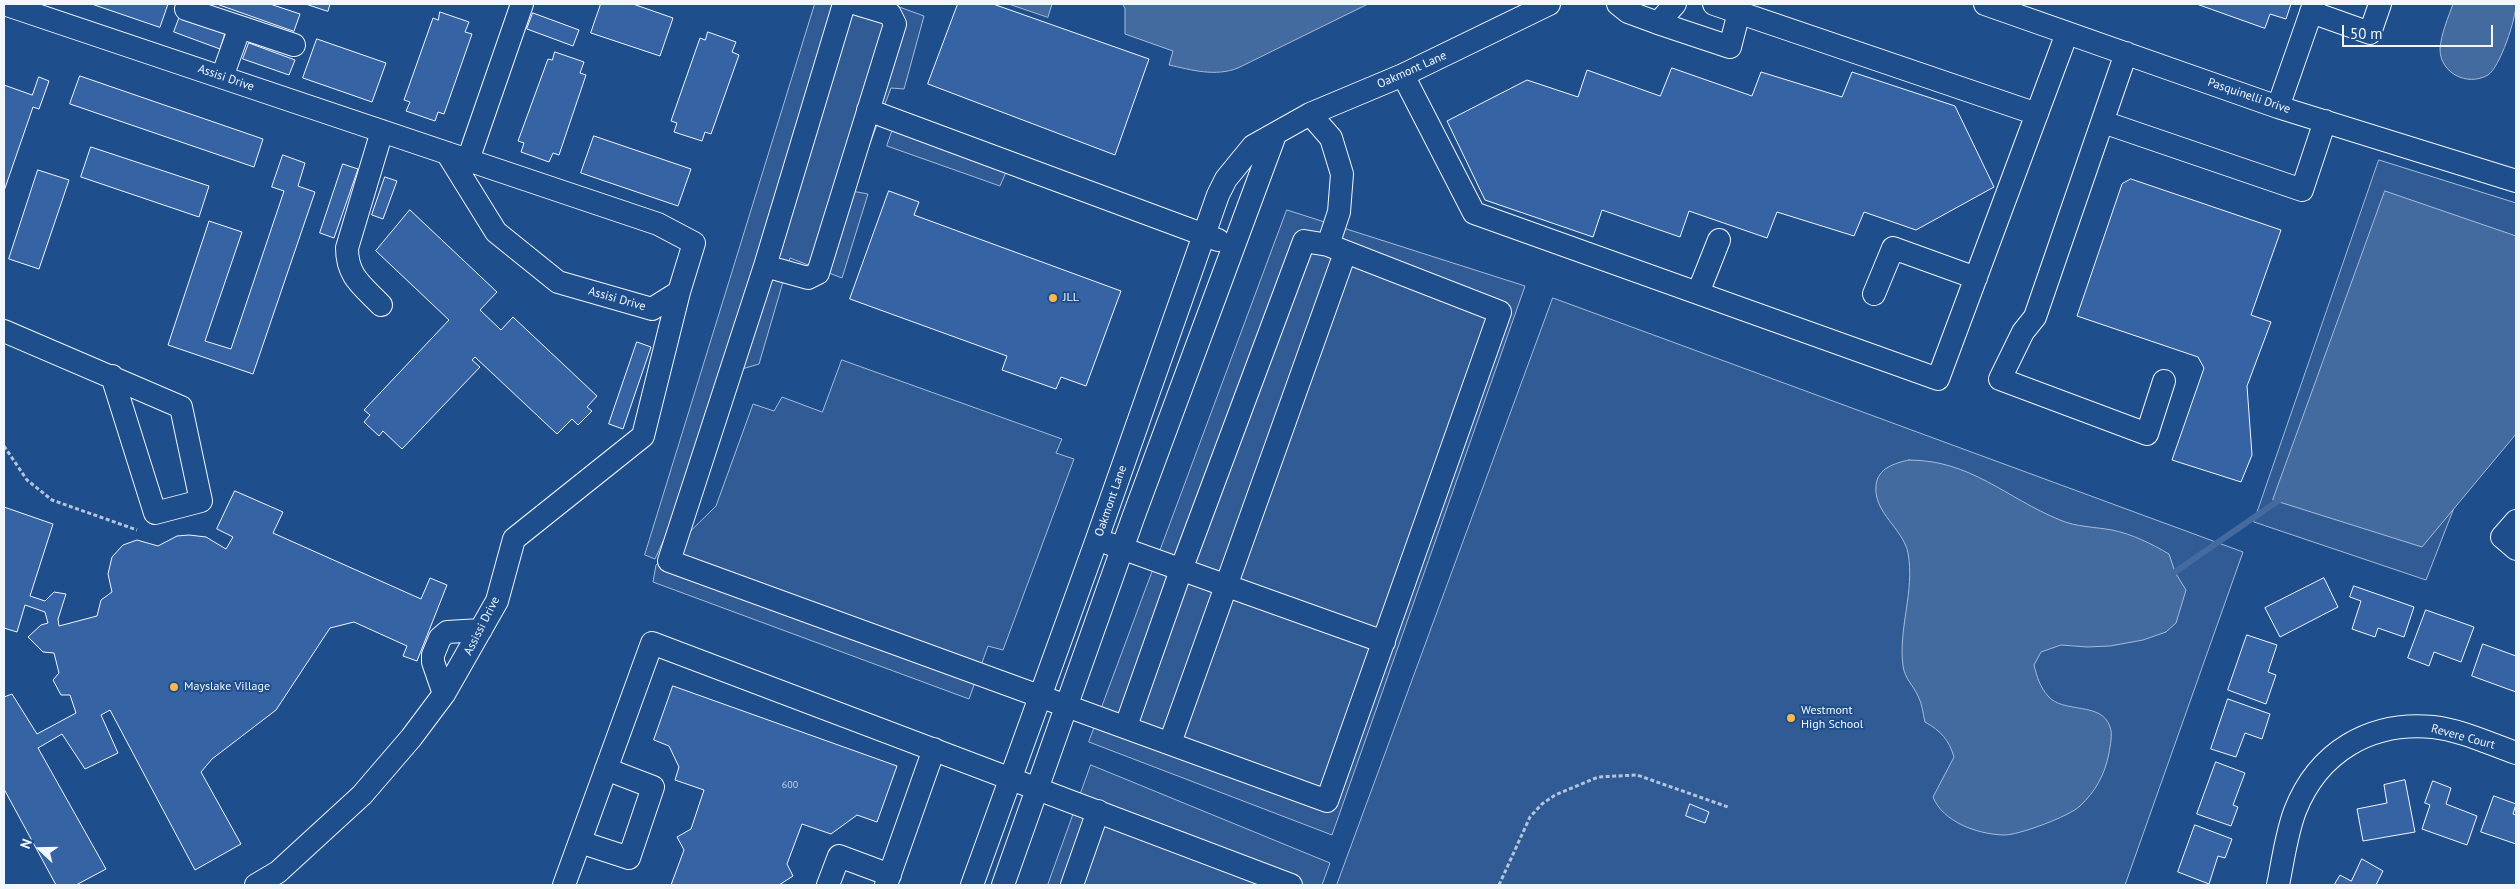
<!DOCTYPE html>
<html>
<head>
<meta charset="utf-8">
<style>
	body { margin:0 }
	#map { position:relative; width:2520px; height:889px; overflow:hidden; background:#1f4e8c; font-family:"PT Sans",sans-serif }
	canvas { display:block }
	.frame { position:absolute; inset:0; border:5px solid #f2f6ff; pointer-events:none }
	.north { position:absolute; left:15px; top:824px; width:50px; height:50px; -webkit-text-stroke:4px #1f4e8c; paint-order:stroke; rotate:291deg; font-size:14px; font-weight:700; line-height:20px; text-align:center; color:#f2f6ff }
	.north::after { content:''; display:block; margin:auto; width:18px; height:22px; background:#f2f6ff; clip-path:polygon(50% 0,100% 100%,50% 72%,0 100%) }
	.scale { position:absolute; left:2342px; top:25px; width:151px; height:22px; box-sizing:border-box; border:2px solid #f2f6ff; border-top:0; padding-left:6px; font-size:15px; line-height:18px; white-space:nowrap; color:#f2f6ff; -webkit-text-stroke:4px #1f4e8c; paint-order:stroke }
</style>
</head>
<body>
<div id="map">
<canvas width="2520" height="889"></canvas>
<div class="frame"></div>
<div class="north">N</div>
<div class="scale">50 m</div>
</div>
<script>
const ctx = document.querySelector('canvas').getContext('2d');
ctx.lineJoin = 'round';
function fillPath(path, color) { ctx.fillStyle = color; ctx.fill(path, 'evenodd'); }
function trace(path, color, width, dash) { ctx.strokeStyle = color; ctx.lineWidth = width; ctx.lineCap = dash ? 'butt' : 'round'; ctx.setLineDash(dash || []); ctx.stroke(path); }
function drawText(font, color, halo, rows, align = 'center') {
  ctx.font = font + ' "PT Sans",sans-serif'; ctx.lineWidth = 4; ctx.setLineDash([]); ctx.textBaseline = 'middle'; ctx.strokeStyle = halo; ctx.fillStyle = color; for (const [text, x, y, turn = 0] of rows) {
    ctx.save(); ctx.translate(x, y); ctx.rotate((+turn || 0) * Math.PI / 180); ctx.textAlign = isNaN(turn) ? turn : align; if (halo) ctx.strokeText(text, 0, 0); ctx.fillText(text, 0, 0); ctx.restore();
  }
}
const built = new Path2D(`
	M815,4H891L924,16L904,89L891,88L852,191L868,194L842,278L790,258L759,364L742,369L655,559L645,555Z
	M896,120L1010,163L1000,186L887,146Z
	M2379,160L2516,203V348L2426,580L2254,522Z
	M1287,210L1525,286L1332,835L1089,742Z
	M1553,298L2243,552L2125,885H1337Z
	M842,360L1062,439L1056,453L1074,459L1003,650L988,646L969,699L653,582L656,565L716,506L753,404L774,411L782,397L822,412Z
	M1091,765L1330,863L1322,885H1048Z`);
fillPath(built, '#305b95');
trace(built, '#a8bbd7', 1);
const water = new Path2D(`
	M1009,4H1052L1048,17Z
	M1123,4H1368L1238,68C1215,77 1192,70 1169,65L1173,51L1125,34V9Z
	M2453,4H2516C2516,19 2500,67 2488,75C2467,87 2440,73 2440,49C2441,34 2448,18 2453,4Z
	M2385,191L2516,236V434L2422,547L2273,500Z
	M1909,460C1971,460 2006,498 2060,520C2076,527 2096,527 2112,530C2132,534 2152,544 2169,554L2175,572L2186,590L2176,623L2166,632L2143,640L2110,646L2087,647L2061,645L2041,652L2034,665C2037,677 2040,687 2048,696C2063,714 2102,701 2110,727C2113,733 2110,747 2109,753C2105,774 2096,791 2080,806C2070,816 2017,836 2003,835C1977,834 1943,822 1933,797L1954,757C1949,740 1941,731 1925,722C1923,714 1922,703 1918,696C1913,685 1905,679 1903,666C1898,629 1915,591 1908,553C1903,528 1873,513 1876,485C1878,468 1895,463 1909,460Z`);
fillPath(water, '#446ba0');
trace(water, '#a8bbd7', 1);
trace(new Path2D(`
	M2175,572L2285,496`), '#446ba0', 6);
const building = new Path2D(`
	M92,4H168L160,27Z
	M217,4H270L300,14L294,31Z
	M306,4H330L328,11Z
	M601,4H633L673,18L660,56L591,33Z
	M958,4H993L1149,59L1115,155L928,84Z
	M2197,4H2291L2286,19L2270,14L2265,28Z
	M440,12L469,22L465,32L472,34L444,114L438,112L435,121L406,111L410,102L404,100L433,18L438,20Z
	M533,13L579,30L573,46L527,29Z
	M180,16L225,33L220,49L174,32Z
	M708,32L736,42L732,52L739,55L711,134L705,132L702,141L674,132L677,123L671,121L700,38L705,40Z
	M317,39L386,63L372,102L303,78Z
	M249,43L295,60L289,75L243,59Z
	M555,52L584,62L580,73L586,75L559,155L553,153L549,162L521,152L524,143L518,141L548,59L552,60Z
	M1672,68L1752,96L1761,72L1842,97L1852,72L1955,106L1994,187L1916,230L1864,212L1854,236L1777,212L1767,238L1689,211L1680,237L1602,210L1593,237L1485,200L1447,121L1527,80L1578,97L1587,70L1660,96Z
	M80,76L263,139L254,167L70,104Z
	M39,77L49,81L39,109L33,107L4,191V85L32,95Z
	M594,136L691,169L678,206L581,173Z
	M91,147L209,186L199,217L81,177Z
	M283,155L305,163L298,186L315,192L253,374L168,345L209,221L242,232L205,341L231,349L284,191L272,187Z
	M343,164L358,169L334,238L320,233Z
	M38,170L69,180L39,269L9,259Z
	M385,177L397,181L383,219L372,215Z
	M2131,179L2281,230L2251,315L2271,322L2247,386L2252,455L2241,482L2172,460L2204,368L2198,357L2077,316L2122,184Z
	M889,191L919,202L914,215L1121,291L1086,386L1061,377L1056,389L1002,370L1007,356L850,299Z
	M410,210L497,292L480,310L501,330L513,317L597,396L587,407L592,411L578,425L572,419L557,434L475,357L472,360L480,367L402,449L383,431L379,436L364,422L370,415L364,410L449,320L376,251Z
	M637,342L651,347L623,429L609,424Z
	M235,491L283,512L273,533L421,599L430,578L447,585L417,661L403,656L407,646L354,622L330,628L276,710L212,759L201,772L241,844L195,870L110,710L101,715L118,753L85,769L62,734L38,748L106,869L76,885H56L4,789V697L12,694L37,734L76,713L70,695H61L53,680L59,673L54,653L43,652L28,637L41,625L48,623L45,612L25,605L17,632L4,628V507L53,524L30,596L45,601L54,592L66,594L58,619L59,626L97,616L101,600L112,592L108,574L112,557L123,545L137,540L158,546L177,536L189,535L206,537L226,549L233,537L217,529Z
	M2324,578L2338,607L2280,637L2265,608Z
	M2354,586L2414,607L2404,637L2378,628L2375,637L2352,629L2361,601L2350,597Z
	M2426,610L2474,627L2461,662L2434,652L2429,666L2408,658Z
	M2247,635L2277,645L2268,672L2276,675L2266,704L2228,690Z
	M2483,644L2516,656V692L2472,676Z
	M673,686L897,766L877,822L857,815L831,834L802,824L787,864L793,876L779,885H671L684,850L677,837L691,829L704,790L675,780L679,767L669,746L654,740Z
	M2228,699L2270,714L2262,739L2245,733L2236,757L2211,749Z
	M2216,762L2245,773L2233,805L2238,807L2231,826L2197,814Z
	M2405,780L2415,832L2363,841L2357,809L2387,803L2384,785Z
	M2433,781L2451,788L2446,804L2477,816L2467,845L2422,829L2430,805L2425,803Z
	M2494,796L2516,804L2513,814L2516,815V844L2481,832Z
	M1690,804L1709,812L1705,823L1686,816Z
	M2195,825L2232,839L2225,858L2218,856L2209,884L2178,872Z
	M2362,859L2383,871L2376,885H2334L2340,875L2351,881Z`);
fillPath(building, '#3563a3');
trace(building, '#f2f6ff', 1);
const minor = new Path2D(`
	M4,4L658,224L694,243L679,292L652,309L558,282L496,232L447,153
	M857,4L890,14L895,24L818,273L808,278L765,266L669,561L1327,801L1500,312L1328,245L1304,241L1181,570L1126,726
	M1618,4L1628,12L1658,23L1675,4
	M1714,4L2037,114
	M1985,4L2278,107L2516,181
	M186,9L240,27
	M2311,12L2370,33L2380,4
	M1658,23L1730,47L1739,12
	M2126,53L2035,317L2023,332L2000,379L2147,434L2164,381
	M1403,75L1474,213L1938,379L2067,33
	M222,77L240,27L294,45
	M2278,107L2314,4
	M868,110L1218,240
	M1310,114L1331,138L1342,174L1339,212L1328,245
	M2103,122L2302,190L2325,121
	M468,160L522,4
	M765,266L844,4
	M1698,293L1719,240
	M1874,294L1893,248L1976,278
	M381,305C363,286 347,277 347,248L382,131
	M4,331L181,407L201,501L155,513L112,376
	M2516,521L2502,537L2516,549
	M1110,544L1384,642
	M444,694L433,662V655L440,638L447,632L481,630
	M1170,743L1345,253
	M580,842L629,858L653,787L606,769
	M256,885L278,872L362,795L411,738L444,694L497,601L514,539L643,436L679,292
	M564,885L652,643L1291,885
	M828,885L839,856L890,875
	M886,885L934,749
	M972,885L1097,539L1218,195L1226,179L1253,146L1310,114L1403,75L1549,4
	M1003,885L1133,518L1275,135
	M1072,885L1098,811
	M2278,885C2283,861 2286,835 2295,811C2318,752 2370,721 2433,727C2461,730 2490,744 2516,753`);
trace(minor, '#f2f6ff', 24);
trace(new Path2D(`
	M4,446L27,480L52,500L137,530
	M1499,885L1530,817L1542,804L1555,795L1598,777L1637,775L1728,807`), '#b3c4dc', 3, [4, 2.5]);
trace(minor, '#1f4e8c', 22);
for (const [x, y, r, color] of [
	[1053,298,5,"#ffb74d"],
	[174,687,5,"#ffb74d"],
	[1791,718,5,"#ffb74d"]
]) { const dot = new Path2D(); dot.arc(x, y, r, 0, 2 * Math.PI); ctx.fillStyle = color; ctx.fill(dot); trace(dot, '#1f4e8c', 2); }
drawText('10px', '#c3d1e8', null, [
	["600",790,785]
]);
drawText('12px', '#f2f6ff', '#1f4e8c', [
	["Oakmont Lane",1412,70,-24],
	["Assisi Drive",226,78,19],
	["Pasquinelli Drive",2249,96,19],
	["Assisi Drive",617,299,16],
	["Oakmont Lane",1111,501,-71],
	["Assissi Drive",482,626,-63],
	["Revere Court",2463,737,15]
]);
drawText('12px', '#f2f6ff', '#1f4e8c', [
	["JLL",1063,298],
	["Mayslake Village",184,687],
	["Westmont",1801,711],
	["High School",1801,725]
], 'left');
</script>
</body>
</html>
